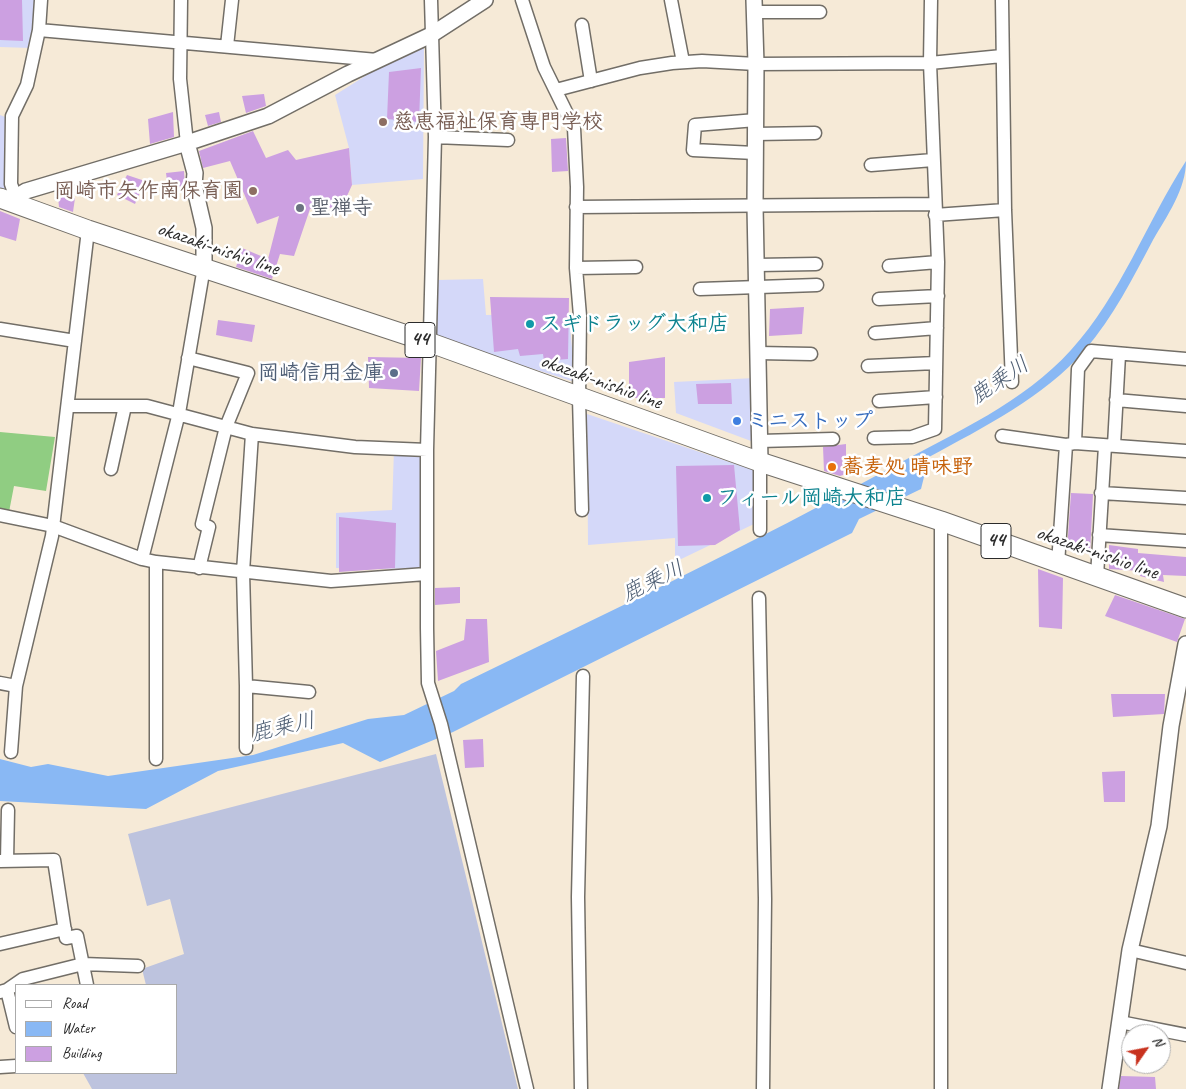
<!DOCTYPE html>
<html>
<head>
<meta charset="utf-8">
<style>
	body { margin:0 }
	#map { position:relative; width:1186px; height:1089px; overflow:hidden; background:#f6ead7; font-family:Caveat,sans-serif }
	canvas { display:block }
	.legend { position:absolute; left:15px; top:984px; width:162px; height:90px; box-sizing:border-box; background:#fff; border:1px solid #aaa; margin:0; padding:6px 9px; list-style:none; font-size:15px; color:#2b2b2b }
	.legend li { display:flex; align-items:center; gap:10px; height:25px }
	.legend b { width:25px; border:1px solid #aaa }
	.north { position:absolute; left:1121px; top:1024px; width:50px; height:50px; box-sizing:border-box; background:#fff; border:1px solid #aaa; border-radius:50%; rotate:57deg; font-size:14px; font-weight:700; line-height:20px; text-align:center; color:#2b2b2b }
	.north::after { content:''; display:block; margin:auto; width:18px; height:22px; background:#c8321e; clip-path:polygon(50% 0,100% 100%,50% 72%,0 100%) }
</style>
</head>
<body>
<div id="map">
<canvas width="1186" height="1089"></canvas>
<ul class="legend">
<li><b style="height:6px;background:#fff"></b>Road</li>
<li><b style="height:14px;background:#89b8f4"></b>Water</li>
<li><b style="height:14px;background:#cca0e1"></b>Building</li>
</ul>
<div class="north">N</div>
</div>
<script>
const ctx = document.querySelector('canvas').getContext('2d');
ctx.lineJoin = 'round';
function fillPath(path, color) { ctx.fillStyle = color; ctx.fill(path, 'evenodd'); }
function trace(path, color, width, dash) { ctx.strokeStyle = color; ctx.lineWidth = width; ctx.lineCap = dash ? 'butt' : 'round'; ctx.setLineDash(dash || []); ctx.stroke(path); }
function drawText(font, color, halo, rows, align = 'center') {
  ctx.font = font + ' Caveat,"Klee One",sans-serif'; ctx.lineWidth = 5; ctx.setLineDash([]); ctx.textBaseline = 'middle'; ctx.strokeStyle = halo; ctx.fillStyle = color; for (const [text, x, y, turn = 0] of rows) {
    ctx.save(); ctx.translate(x, y); ctx.rotate((+turn || 0) * Math.PI / 180); ctx.textAlign = isNaN(turn) ? turn : align; if (halo) ctx.strokeText(text, 0, 0); ctx.fillText(text, 0, 0); ctx.restore();
  }
}
fillPath(new Path2D(`
	M0,0H38L31,48L0,47Z
	M424,46L423,179L352,185L349,148L335,95L378,68Z
	M0,115L10,119L7,193L0,190Z
	M483,279L486,315L569,314L575,382L435,338L437,280Z
	M755,378L751,441L676,413L674,382Z
	M587,414L756,471L754,524L675,562V538L588,545Z
	M394,449L421,450V569L336,568V513L392,510Z`), '#d4d8f9');
fillPath(new Path2D(`
	M436,754L518,1089H92L83,1073H176V985H146L142,969L184,954L170,899L147,906L128,834Z`), '#bdc3de');
fillPath(new Path2D(`
	M0,432L55,437L46,491L14,486L9,512L0,510Z`), '#90cd82');
fillPath(new Path2D(`
	M1186,161C1186,189 1167,216 1153,240C1133,278 1113,317 1085,350C1043,398 984,427 929,457L921,489L859,519L852,533L453,732L380,762L343,743L218,771L146,809L0,801V759L31,767L48,764L108,776L253,755L368,719L404,715L454,691L461,684C606,613 753,544 894,466C956,432 1023,403 1071,350C1121,295 1146,223 1186,161Z`), '#89b8f4');
fillPath(new Path2D(`
	M0,0H22L23,41L0,40Z
	M421,68L419,122L387,119L389,72Z
	M264,94L266,106L246,113L242,96Z
	M173,112L174,137L150,144L148,119Z
	M219,112L221,122L208,126L205,115Z
	M253,131L266,158L288,150L296,160L349,148L352,185L342,207L310,209L294,256L280,254L272,279L236,267L242,248L268,259L279,216L257,224L230,161L203,168L199,151Z
	M566,138L568,171L552,172L551,139Z
	M184,171L185,186L168,188L166,173Z
	M127,175L145,181L135,204L117,195Z
	M58,196L75,198L73,212L59,207Z
	M0,211L20,219L16,241L0,236Z
	M490,297L569,298L568,359L544,361L543,354L520,356L518,349L494,352Z
	M804,307L802,334L769,336L770,309Z
	M218,320L255,325L252,342L216,335Z
	M368,357L421,358L419,391L369,388Z
	M665,357V398H629V362Z
	M731,383L732,404H698L696,384Z
	M846,444V474L840,476L824,471L823,447Z
	M734,465L740,530L715,545L678,546L676,466Z
	M1071,493L1093,494L1090,554L1067,550Z
	M339,517L396,523L395,568L339,572Z
	M1109,545L1138,549V553L1186,557V576L1163,575L1164,582L1140,576L1141,571L1109,569Z
	M1038,569L1063,578L1062,629L1039,627Z
	M460,587V603L435,605V588Z
	M1115,595L1185,619L1177,642L1105,616Z
	M466,619H487L489,662L438,681L436,651L464,640Z
	M1111,694H1165L1164,714L1113,717Z
	M483,739L484,767L465,768L463,740Z
	M1125,771V802H1104L1102,772Z
	M1121,1076L1155,1077L1156,1089H1119Z`), '#cca0e1');
const minor = new Path2D(`
	M181,0L180,79L187,143
	M431,0L435,137L427,450V628L428,683L441,724L527,1089
	M522,0L544,67L574,128L577,187L576,268L580,316L579,398L582,510
	M671,0L683,62
	M1002,0L1005,210L1012,382
	M755,12H820
	M582,25L591,81
	M39,30L377,60
	M227,46L232,0
	M556,90L640,68L672,63L702,61L756,64L930,63L1002,56
	M755,134L815,133
	M435,137L508,140
	M755,153L693,150L695,125L756,120
	M871,165L933,160
	M16,198L11,184L12,116L27,85L39,30L41,0
	M576,207L934,204
	M935,215L1005,210
	M757,265L816,264
	M889,266L938,262
	M576,268L636,267
	M700,289L817,285
	M879,299L938,296
	M0,329L75,341
	M875,333L937,328
	M758,353L811,354
	M188,358L248,373L226,427L202,524L209,527L199,568
	M868,366L936,363
	M1116,400L1186,406
	M879,401L936,397
	M68,406H147L252,434L355,447L427,450
	M252,434L243,572L246,686L309,692
	M1002,436L1066,445L1075,443L1186,451
	M874,438L912,437L935,429L938,262L930,63L931,0
	M760,441L833,439
	M1075,443L1078,369L1091,351L1186,359
	M1114,445L1119,355
	M111,469L125,406
	M1101,493L1186,498
	M0,515L53,526L142,559L156,562L331,581L426,574
	M941,521V1089
	M760,530V462
	M1099,535L1186,541
	M142,559L179,413L204,267
	M156,562V759
	M1058,564L1066,445
	M1097,576L1105,446
	M759,598L765,899L763,1089
	M0,683L16,686
	M246,686V748
	M11,752L16,686L52,536L88,230
	M0,861L54,860L66,938L77,936L87,985
	M7,861L8,810
	M0,944L65,929
	M1130,950L1186,963
	M7,990L16,1027
	M0,992L7,990L23,979L83,964L138,966
	M1120,1022L1186,1035
	M0,1067L16,1066
	M581,1089L578,897L583,676`);
const tertiary = new Path2D(`
	M754,0L756,64L755,206L760,462
	M9,201L26,191L187,143
	M204,267V228L194,185L195,173L187,143L268,116L348,74L431,35L485,0
	M1110,1089L1130,950L1159,826L1171,726L1186,644`);
const primary = new Path2D(`
	M0,198L88,230L431,343L760,462L941,521L1186,608`);
trace(minor, '#726e67', 15);
trace(tertiary, '#726e67', 18);
trace(primary, '#726e67', 21);
trace(minor, '#fff', 12);
trace(tertiary, '#fff', 15);
trace(primary, '#fff', 19);
for (const [x, y, r, color] of [
	[383,122,5,"#8d6e63"],
	[253,191,5,"#8d6e63"],
	[300,208,5,"#6b7280"],
	[530,324,5,"#0f9aa8"],
	[394,373,5,"#5c6f8a"],
	[737,421,5,"#3f7fe0"],
	[832,467,5,"#e8710a"],
	[707,498,5,"#0f9aa8"]
]) { const dot = new Path2D(); dot.arc(x, y, r, 0, 2 * Math.PI); ctx.fillStyle = color; ctx.fill(dot); trace(dot, '#fff', 2); }
for (const [x, y, w] of [
	[420,340,30],
	[996,541,30]
]) { const box = new Path2D(); box.roundRect(x - w / 2, y - 17.5, w, 35, 4); ctx.fillStyle = '#fff'; ctx.fill(box); trace(box, '#2b2b2b', 1); }
drawText('bold 20px', '#2b2b2b', null, [
	["44",420,340],
	["44",996,541]
]);
drawText('bold 21px', '#785e54', '#fff', [
	["慈恵福祉保育専門学校",393,122],
	["岡崎市矢作南保育園",243,191,"right"]
], 'left');
drawText('bold 21px', '#5b616d', '#fff', [
	["聖禅寺",310,208]
], 'left');
drawText('21px', '#2b2b2b', '#fff', [
	["okazaki-nishio line",218,249,19],
	["okazaki-nishio line",601,382,20],
	["okazaki-nishio line",1097,553,19]
]);
drawText('bold 21px', '#0d838f', '#fff', [
	["スギドラッグ大和店",540,324],
	["フィール岡崎大和店",717,498]
], 'left');
drawText('bold 21px', '#4e5e75', '#fff', [
	["岡崎信用金庫",384,373]
], 'right');
drawText('bold 21px', '#366cbe', '#fff', [
	["ミニストップ",747,421]
], 'left');
drawText('bold 21px', '#c56008', '#fff', [
	["蕎麦処 晴味野",842,467]
], 'left');
drawText('italic 22px', '#4c5c71', '#fff', [
	["鹿乗川",1000,381,-34],
	["鹿乗川",653,582,-26],
	["鹿乗川",283,728,-13]
]);
</script>
</body>
</html>
